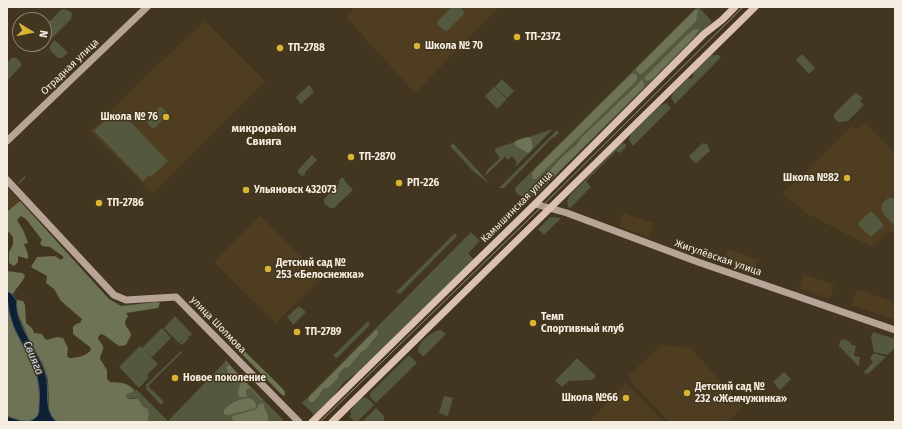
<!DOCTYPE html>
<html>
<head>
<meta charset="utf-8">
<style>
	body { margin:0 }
	#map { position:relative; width:902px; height:429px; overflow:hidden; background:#433620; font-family:"Fira Sans",sans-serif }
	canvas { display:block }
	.frame { position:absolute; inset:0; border:8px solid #f6eee1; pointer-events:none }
	.north { position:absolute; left:12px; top:12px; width:40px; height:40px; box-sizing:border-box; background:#433620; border:1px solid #8b806d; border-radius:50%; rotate:100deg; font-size:11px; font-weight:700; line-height:16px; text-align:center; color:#f6eee1 }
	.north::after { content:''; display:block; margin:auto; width:14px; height:18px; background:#d8b434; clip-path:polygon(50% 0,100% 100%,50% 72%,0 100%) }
</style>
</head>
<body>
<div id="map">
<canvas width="902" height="429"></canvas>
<div class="frame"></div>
<div class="north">N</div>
</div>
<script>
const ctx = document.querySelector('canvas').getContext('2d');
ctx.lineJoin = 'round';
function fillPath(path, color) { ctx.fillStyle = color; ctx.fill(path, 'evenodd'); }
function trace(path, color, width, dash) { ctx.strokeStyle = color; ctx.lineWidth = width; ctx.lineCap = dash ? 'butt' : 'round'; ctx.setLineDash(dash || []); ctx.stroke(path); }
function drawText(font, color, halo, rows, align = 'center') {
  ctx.font = font + ' "Fira Sans",sans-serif'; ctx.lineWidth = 3; ctx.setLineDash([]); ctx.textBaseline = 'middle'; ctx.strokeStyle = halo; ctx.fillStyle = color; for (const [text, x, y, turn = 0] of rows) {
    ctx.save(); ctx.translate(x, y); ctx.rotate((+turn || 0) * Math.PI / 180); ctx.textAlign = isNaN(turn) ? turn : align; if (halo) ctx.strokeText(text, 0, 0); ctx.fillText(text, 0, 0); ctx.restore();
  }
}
fillPath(new Path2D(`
	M354,7H499L415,93L346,17Z
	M205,21L265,81L153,194L90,131L145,77Z
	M865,122L895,153V236L889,230L872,247L806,213L783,193L852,126L856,130Z
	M7,186L22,203L7,214Z
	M623,213L654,223L649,237L619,226Z
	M260,216L322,277L276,323L214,262Z
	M728,249L758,260L754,273L723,263Z
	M804,274L834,285L830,299L799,288Z
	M857,289L895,302V320L851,305Z
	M661,345L691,348L743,407L728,422H669L630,380L629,375Z
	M626,383L663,422H588L598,412Z`), '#4e3d21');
fillPath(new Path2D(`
	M452,7H460L465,13L447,31H445L438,25L437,22Z
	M697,7H699L712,22L536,195C529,199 523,198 516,193L515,188Z
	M64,9L67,10L72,13L71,19L48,42L44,43V27L61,10Z
	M55,40L68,53L62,58H58L50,50V45Z
	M802,54L815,68L809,74L796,60Z
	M712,55H718L721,57L675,104L671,98L673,93L688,78L691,79L694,76L692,73Z
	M12,58H16L21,63V66L7,81V63Z
	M502,79L514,91L507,98L495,87Z
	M308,86H310L314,92L301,104L297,99L296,97Z
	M494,87L507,99L497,109L485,96Z
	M855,93L858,94L863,98L860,101L864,105L848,121L838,122L834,118V114Z
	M666,103L671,108L633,146L629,140L631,134L660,106Z
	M160,107L163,108L168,114L155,128H152L148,124L147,120Z
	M120,111L168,161L151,177L149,175L143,181L94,131L113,112L116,115Z
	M553,129L516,166L515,165L517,162L512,156L508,160L505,157L486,175L485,174L488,169L500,158L494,150L497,148Z
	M557,130L559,133L555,137L552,138L504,188H499Z
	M453,143L490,184L474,172L450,146Z
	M623,143L626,144V147L620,153L616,151L586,181L591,187L569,209L567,201L570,195L621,144Z
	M703,143L707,144L710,151L696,163L690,158V155Z
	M312,155L317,160L305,172V175L302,176L298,173V170Z
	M342,178H345L344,180L353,190L334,208H330L324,203V199L339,184V180Z
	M888,198H895V226C889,219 880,214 882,204Z
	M871,211L884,225L871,237L857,224Z
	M552,217L561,218L544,235L538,229L549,218Z
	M471,232L480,241L468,253L474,260L358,373C346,378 340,387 333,397C327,403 320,409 314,415L309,409H308L302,403Z
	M455,233L457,236L400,294L396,292Z
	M299,306L305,311V313L294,324H293L287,317Z
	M175,316L192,334L190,337L188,335L187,336L189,338L182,345L180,343L185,337L179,343L164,328Z
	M368,321L370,325L337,358L333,356Z
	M162,328L171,338L152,357L142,348Z
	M441,330L446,334L423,357L418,351C418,342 432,331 441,330Z
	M873,332L895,339V348L887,355L874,352L871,338Z
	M846,339L847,341L851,342L850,344L856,346L854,356L860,357L859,365L858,366L839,346L840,341Z
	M140,346L158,364L147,375L149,377L139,388L119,367Z
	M181,351L182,352L148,386L164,402L161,405L146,389V385Z
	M874,353L886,357L869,373L866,374L864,372L873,362L870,358Z
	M409,355L417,363L376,403L370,397V393Z
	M577,358L596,376L592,380L569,381L562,387L555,381Z
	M225,360L285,422H147L146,407L142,406L135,398L128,399L126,396L127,394L133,392L134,390H137L168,421L225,362Z
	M784,372L791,379L780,390L773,382Z
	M444,396L453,398L448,416L439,413Z
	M365,397L368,399L374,405L357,422H355L349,416L352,414L350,412C354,406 358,399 365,397Z
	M376,408L384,416V422H362Z`), '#54583f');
fillPath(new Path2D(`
	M695,10H698L696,21L643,73L641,74L638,73L636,69Z
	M697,29L699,30L693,38L652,79L647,81L645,80V77L686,36L693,30Z
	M633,73L637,75V80L539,176L536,179H533L532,174L535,169L622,83Z
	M642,80L644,82V87L545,185H541V180C548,172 556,164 563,156C570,150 577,146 581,138L637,85L640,81Z
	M528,137L531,138C532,145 535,150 528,153L516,146L514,143L517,140Z
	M20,201L109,299L121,306L157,302L160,303L158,308L126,313L128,316C121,327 129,326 131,335L126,345L119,346L104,335L101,334L98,337C99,342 101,342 103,346C104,350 100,355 100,359L107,370V379L110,382C119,383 126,381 134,390L133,392L127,394L126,396L128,399H138L142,406C150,408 150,415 147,422H58L53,418L49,409L48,379L43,364L29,339L16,309L17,300L23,301L25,305L26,323L32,328L34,333L42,334L44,338L47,340L57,337L63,338L68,348L67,356L69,358C76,358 87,356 91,350L90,347L73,334V327L76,324L80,323L82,319L61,301L54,289L46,283L47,276L31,267L37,257L55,256L61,260L64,257L50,247L42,246L40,243L42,240L26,219L21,216L17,220L24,232L28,243L24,244L28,254V259L18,256V262L14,266L9,263V252L13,245V237L7,230V212Z
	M7,271L22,273L25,275C24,281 16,288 13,294L7,292Z
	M7,306L15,330L32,361L37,377L40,399L38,415L36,418L29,421H23L7,416Z
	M217,324L282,388L285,392V396L282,395L217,329L216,326Z
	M377,329L378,334L365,350L362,351L348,368L345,367L339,373L338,378L328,388H324C319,394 319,397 313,402H309V397Z
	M225,361H226L262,400H261L250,388L246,390L247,397H239L238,392L241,381L242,380L237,375L236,382H234L226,368V367L229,366Z
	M248,398C253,399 257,402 256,408L229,415H226L224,414V410C231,403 238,399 248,398Z
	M262,403L264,404C264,412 270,413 268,422H233L232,416L257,409L258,405Z`), '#6e7356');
const water = new Path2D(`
	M7,291L12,294L17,301C14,322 38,351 45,372C51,389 42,410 57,422H7V416C15,419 29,425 36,417C39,415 39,409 39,405C42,373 28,357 15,330C10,318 7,305 7,291Z`);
fillPath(water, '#0e2033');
trace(water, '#545e67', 1);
trace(new Path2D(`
	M19,183L25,177`), '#545e67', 1.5);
trace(new Path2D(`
	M7,141L147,7
	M7,180L114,295L126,300L176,297L299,422
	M535,204L567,213L698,262L895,330`), '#b8a397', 7);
trace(new Path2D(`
	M312,422L535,204L704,34L722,20L735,7
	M332,422L755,7`), '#dbc1b1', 7);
trace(new Path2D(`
	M320,422L528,220L743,7`), '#978d7b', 1);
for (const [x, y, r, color] of [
	[517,37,4,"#d8b434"],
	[417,46,4,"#d8b434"],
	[280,48,4,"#d8b434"],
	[166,117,4,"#d8b434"],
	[351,157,4,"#d8b434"],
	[847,178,4,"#d8b434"],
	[399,183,4,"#d8b434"],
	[246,190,4,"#d8b434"],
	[99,203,4,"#d8b434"],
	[268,269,4,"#d8b434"],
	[533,323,4,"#d8b434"],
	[297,332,4,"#d8b434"],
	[175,378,4,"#d8b434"],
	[687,393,4,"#d8b434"],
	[626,398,4,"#d8b434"]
]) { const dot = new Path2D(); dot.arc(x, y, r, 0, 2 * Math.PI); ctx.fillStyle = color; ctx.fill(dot); trace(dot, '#433620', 1.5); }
drawText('bold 10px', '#f6eee1', '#433620', [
	["ТП-2372",525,37],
	["Школа № 70",425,46],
	["ТП-2788",288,48],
	["Школа № 76",158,117,"right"],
	["ТП-2870",359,157],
	["Школа №82",839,178,"right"],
	["РП-226",407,183],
	["Ульяновск 432073",254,190],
	["ТП-2786",107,203],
	["Детский сад №",276,263],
	["253 «Белоснежка»",276,275],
	["Темп",541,317],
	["Спортивный клуб",541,329],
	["ТП-2789",305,332],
	["Новое поколение",183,378],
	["Детский сад №",695,387],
	["232 «Жемчужинка»",695,399],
	["Школа №66",618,398,"right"]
], 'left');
drawText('10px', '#f6eee1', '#433620', [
	["Отрадная улица",70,67,-44],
	["Камышинская улица",517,207,-45],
	["Жигулёвская улица",718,258,19],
	["улица Шолмова",218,325,46]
]);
drawText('bold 11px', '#f6eee1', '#433620', [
	["микрорайон",264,129],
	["Свияга",264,142]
]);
drawText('italic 11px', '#c6ddf8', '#433620', [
	["Свияга",33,358,67]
]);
</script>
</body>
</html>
